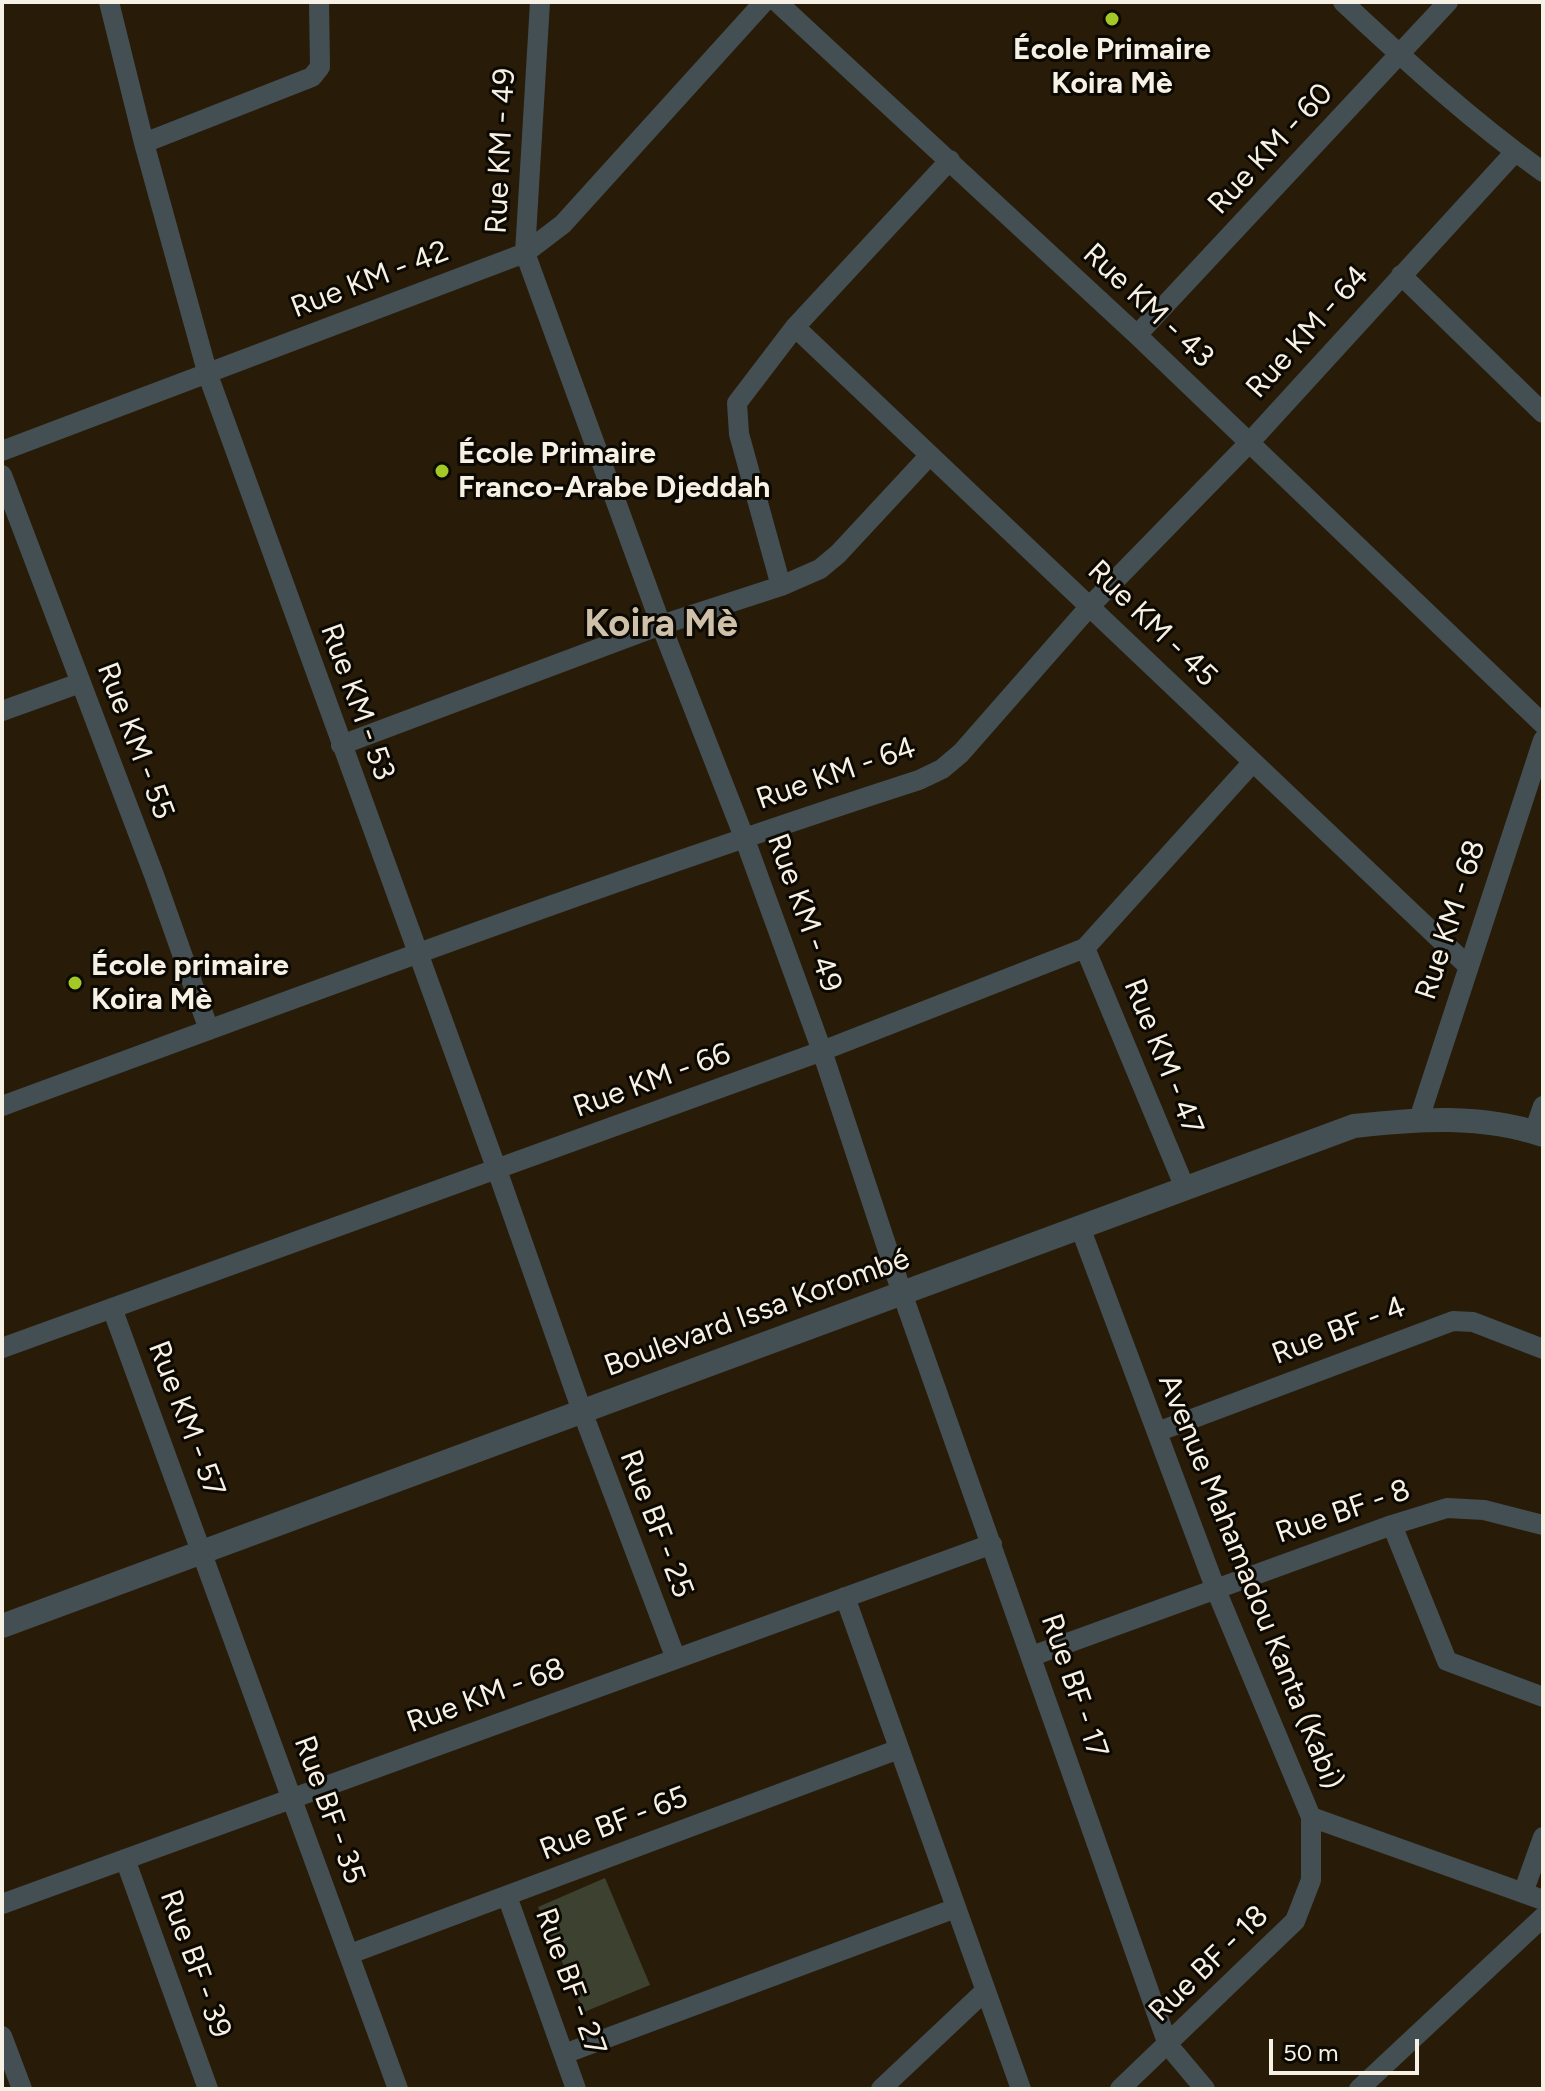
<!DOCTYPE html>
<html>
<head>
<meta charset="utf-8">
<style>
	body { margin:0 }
	#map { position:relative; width:1545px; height:2091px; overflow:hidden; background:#281c09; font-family:Figtree,sans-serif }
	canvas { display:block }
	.frame { position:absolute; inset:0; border:4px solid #f7f0e4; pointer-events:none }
	.scale { position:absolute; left:1269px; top:2039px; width:150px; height:36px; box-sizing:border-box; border:4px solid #f7f0e4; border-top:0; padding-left:10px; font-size:24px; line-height:28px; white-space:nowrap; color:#f7f0e4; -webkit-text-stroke:6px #0c0802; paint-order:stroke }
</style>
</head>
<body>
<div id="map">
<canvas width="1545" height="2091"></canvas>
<div class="frame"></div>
<div class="scale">50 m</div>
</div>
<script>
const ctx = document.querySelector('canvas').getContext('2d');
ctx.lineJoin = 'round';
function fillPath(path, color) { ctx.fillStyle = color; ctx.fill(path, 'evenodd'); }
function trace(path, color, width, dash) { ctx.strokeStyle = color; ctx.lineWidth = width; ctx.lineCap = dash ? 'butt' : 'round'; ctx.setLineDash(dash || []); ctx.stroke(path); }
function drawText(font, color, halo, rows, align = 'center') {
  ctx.font = font + ' Figtree,sans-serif'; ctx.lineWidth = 6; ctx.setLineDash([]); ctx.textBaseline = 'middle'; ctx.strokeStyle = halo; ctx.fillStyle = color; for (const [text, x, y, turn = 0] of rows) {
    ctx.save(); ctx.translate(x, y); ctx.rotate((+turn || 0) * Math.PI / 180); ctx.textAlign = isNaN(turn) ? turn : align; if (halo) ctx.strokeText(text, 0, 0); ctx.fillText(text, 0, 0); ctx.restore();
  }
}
fillPath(new Path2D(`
	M605,1878L650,1985L584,2012L538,1907Z`), '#3c422f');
trace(new Path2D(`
	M109,2L144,143L208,375L497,1170L582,1411L676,1659
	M540,2L525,253L661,625L744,837L822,1051L902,1293L1168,2045L1205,2089
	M777,2L1137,335L1543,724
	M1343,2C1407,62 1472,121 1543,172
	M144,143L312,77L320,67L319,2
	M1401,275L1543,413
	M795,327L1467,965
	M1137,335L1448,2
	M2,451L525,253L563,224L764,2
	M2,475L154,875L209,1030
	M781,586L739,434L737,403L795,327L950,160
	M2,711L80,683
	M341,745L661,625L781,586L820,569L838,554L930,455
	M1085,948L1185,1188
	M2,1106C307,994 610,880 919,780L942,769L961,753L1090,606L1249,443L1515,152
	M1419,1119L1543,740
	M1534,1132L1543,1106
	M1080,1227L1216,1590L1311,1817V1880L1295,1921L1120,2089
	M112,1308L398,2089
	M2,1348L822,1051L1085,948L1253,762
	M1157,1432L1453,1321L1473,1322L1543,1349
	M1392,1525L1447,1661L1543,1697
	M845,1597L1021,2089
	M1032,1656L1392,1525L1447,1508L1484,1510L1543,1525
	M1311,1817L1543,1900
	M125,1859L208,2089
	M1523,1893L1543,1837
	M507,1896L576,2089
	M2,1904L992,1544
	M350,1954L899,1749
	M2,2036L22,2089
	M564,2054L956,1908
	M881,2089L985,1991
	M1359,2089L1543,1917`), '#444f54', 20);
trace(new Path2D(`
	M2,1626L1354,1126C1418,1119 1481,1114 1543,1135`), '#444f54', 24);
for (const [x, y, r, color] of [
	[1112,19,8,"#a3c926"],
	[442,471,8,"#a3c926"],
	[75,983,8,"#a3c926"]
]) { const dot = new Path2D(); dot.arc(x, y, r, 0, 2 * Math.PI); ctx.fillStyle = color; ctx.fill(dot); trace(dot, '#0c0802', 3); }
drawText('bold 30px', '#f7f0e4', '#0c0802', [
	["École Primaire",1112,50,"center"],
	["Koira Mè",1112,84,"center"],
	["École Primaire",458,454],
	["Franco-Arabe Djeddah",458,488],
	["École primaire",91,966],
	["Koira Mè",91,1000]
], 'left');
drawText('30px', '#f7f0e4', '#0c0802', [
	["Rue KM - 60",1271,149,-47],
	["Rue KM - 49",501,151,-87],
	["Rue KM - 42",370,280,-21],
	["Rue KM - 43",1148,306,43],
	["Rue KM - 64",1308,332,-48],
	["Rue KM - 45",1152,624,44],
	["Rue KM - 53",357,702,70],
	["Rue KM - 55",135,741,69],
	["Rue KM - 64",836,774,-19],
	["Rue KM - 49",804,913,70],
	["Rue KM - 68",1451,920,-72],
	["Rue KM - 47",1163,1057,68],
	["Rue KM - 66",652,1081,-20],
	["Boulevard Issa Korombé",757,1313,-20],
	["Rue BF - 4",1339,1331,-21],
	["Rue KM - 57",186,1419,69],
	["Rue BF - 8",1343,1512,-19],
	["Rue BF - 25",656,1524,69],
	["Avenue Mahamadou Kanta (Kabi)",1250,1582,68],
	["Rue BF - 17",1074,1686,71],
	["Rue KM - 68",486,1696,-20],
	["Rue BF - 35",329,1810,70],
	["Rue BF - 65",614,1824,-21],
	["Rue BF - 39",195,1964,70],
	["Rue BF - 18",1209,1964,-44],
	["Rue BF - 27",570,1982,70]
]);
drawText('bold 38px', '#cfc1a9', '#0c0802', [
	["Koira Mè",661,625]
]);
</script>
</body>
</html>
